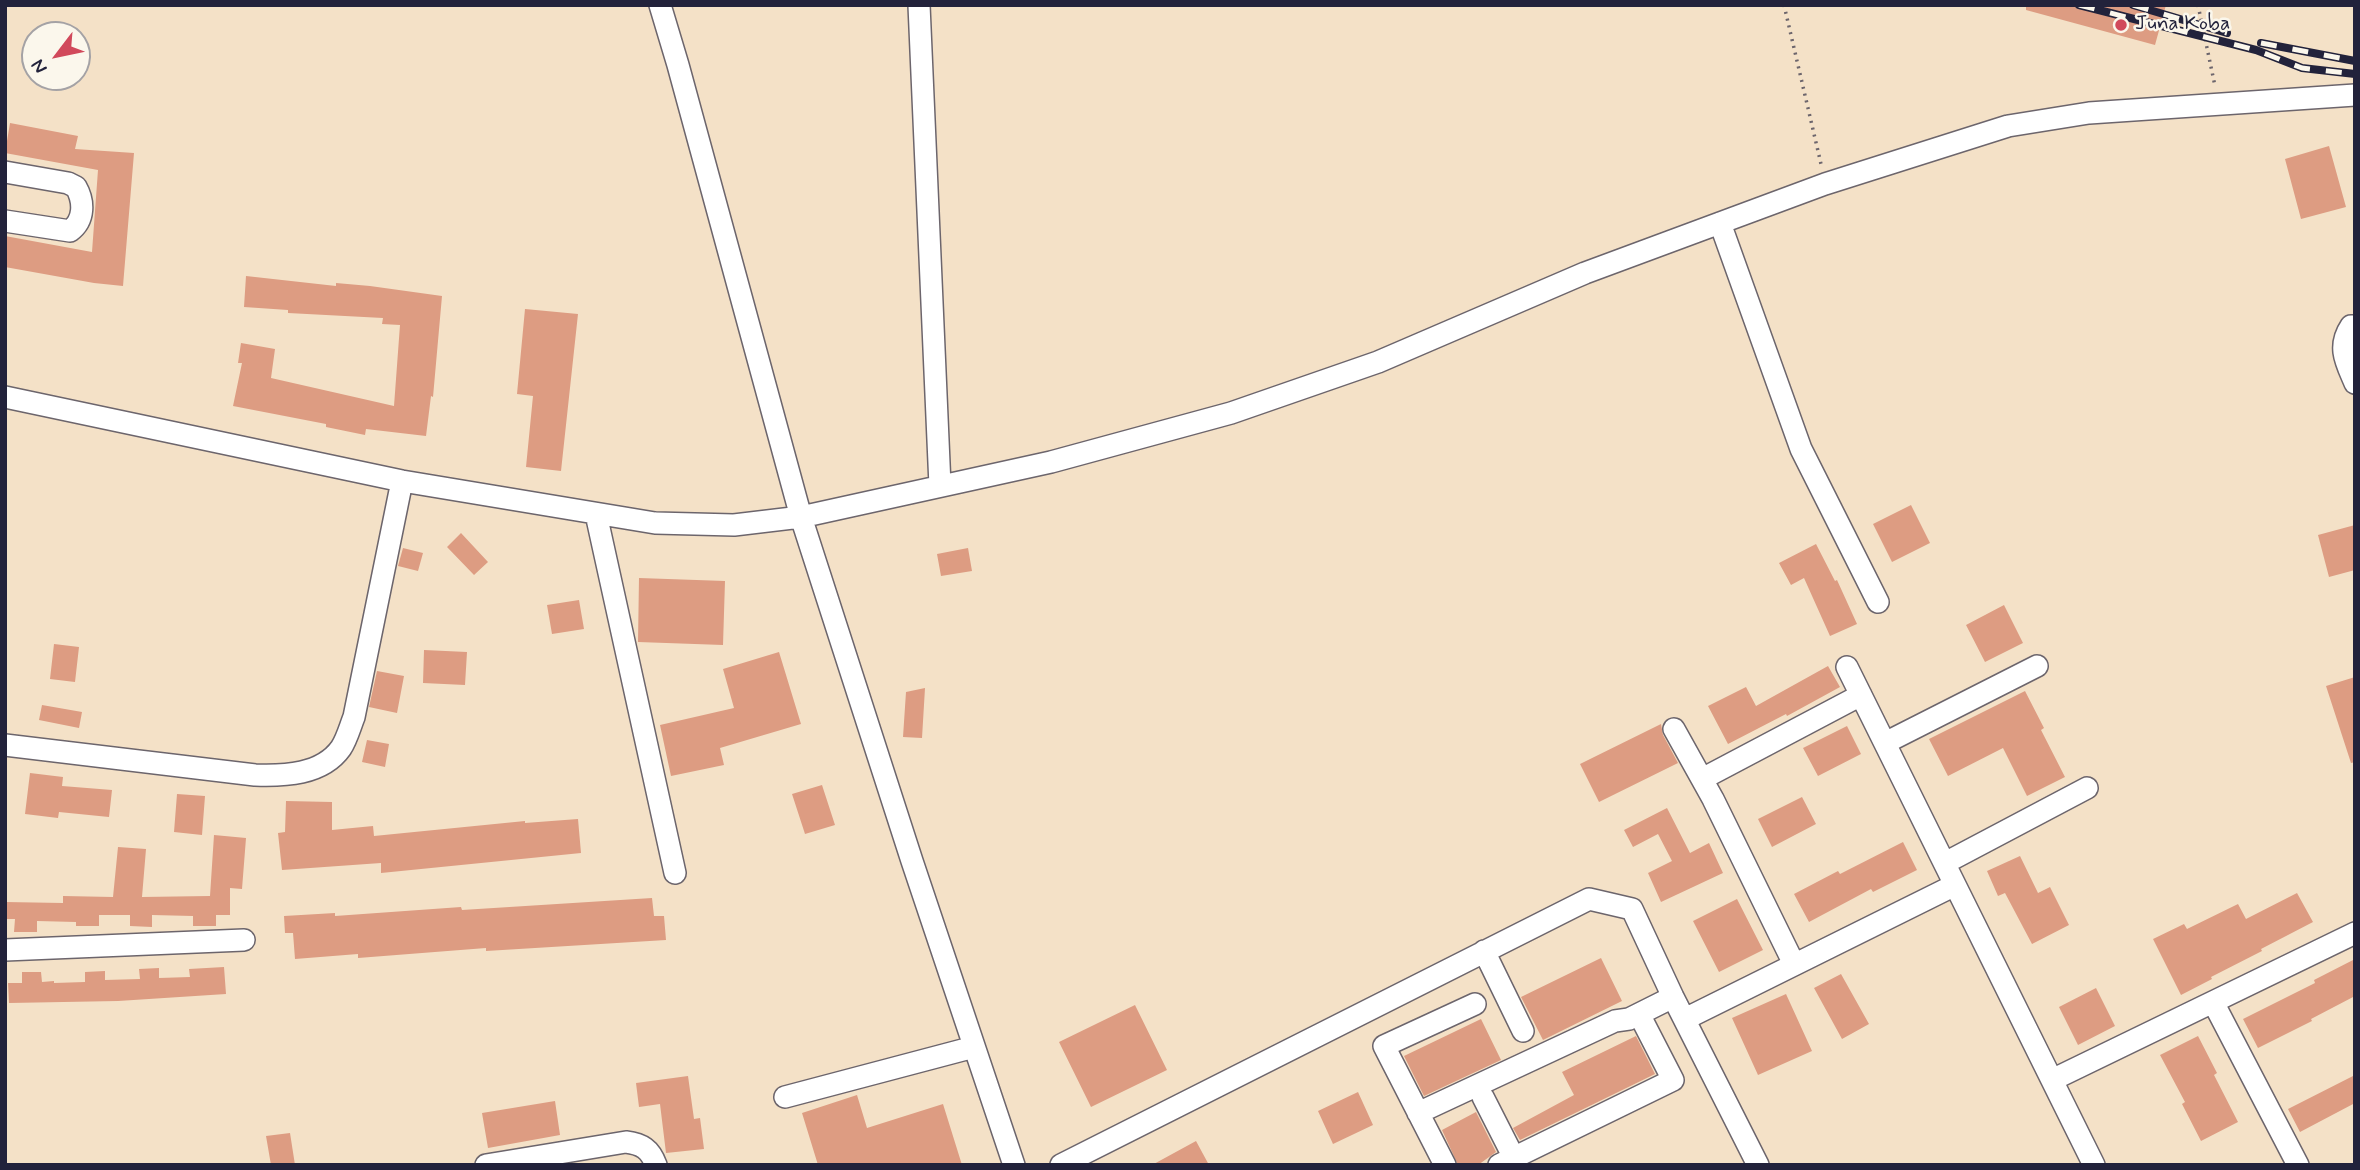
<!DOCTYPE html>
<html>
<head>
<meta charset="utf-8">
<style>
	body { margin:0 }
	#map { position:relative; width:2360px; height:1170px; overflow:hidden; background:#f4e1c7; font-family:Mynerve,sans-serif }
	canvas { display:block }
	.frame { position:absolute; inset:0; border:7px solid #22223b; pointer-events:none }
	.north { position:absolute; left:21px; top:21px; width:70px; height:70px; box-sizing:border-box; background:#fbf7ec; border:2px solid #a4a2a5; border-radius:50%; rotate:238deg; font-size:19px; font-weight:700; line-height:28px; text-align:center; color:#22223b }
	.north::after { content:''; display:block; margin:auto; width:24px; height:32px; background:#d1495b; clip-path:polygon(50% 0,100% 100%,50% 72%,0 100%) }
</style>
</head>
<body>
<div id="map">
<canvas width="2360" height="1170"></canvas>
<div class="frame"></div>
<div class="north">N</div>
</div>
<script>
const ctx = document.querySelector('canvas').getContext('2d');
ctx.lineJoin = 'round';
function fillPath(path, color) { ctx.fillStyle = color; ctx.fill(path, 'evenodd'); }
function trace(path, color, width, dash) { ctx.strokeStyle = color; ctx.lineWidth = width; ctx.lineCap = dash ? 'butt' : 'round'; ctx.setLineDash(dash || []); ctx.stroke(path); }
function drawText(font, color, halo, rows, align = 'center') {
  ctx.font = font + ' Mynerve,sans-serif'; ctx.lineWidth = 5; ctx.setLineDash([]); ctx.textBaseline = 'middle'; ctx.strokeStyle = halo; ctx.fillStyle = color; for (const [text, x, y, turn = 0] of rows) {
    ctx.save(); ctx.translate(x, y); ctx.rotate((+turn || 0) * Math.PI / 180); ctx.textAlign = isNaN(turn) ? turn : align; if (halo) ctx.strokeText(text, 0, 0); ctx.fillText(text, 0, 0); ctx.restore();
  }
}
fillPath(new Path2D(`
	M2026,5H2166L2155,45L2026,10Z
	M10,123L78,136L75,149L134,153L123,286L94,283L5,267V236L92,252L98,170L5,153Z
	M2329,146L2346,207L2301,219L2285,159Z
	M246,276L336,286V283L370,286L442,296L433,397L431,396L426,436L366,429L365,435L326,427V424L233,406L242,363H238L241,343L275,349L271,378L394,406L400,325L382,324L383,318L288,313V310L244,307Z
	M525,309L578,314L561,471L526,467L533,396L517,394Z
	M1911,505L1930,543L1892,562L1873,524Z
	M2355,525V570L2329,577L2318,535Z
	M461,533L488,562L474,575L447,547Z
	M1816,544L1835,581L1837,580L1857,624L1830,636L1804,578L1791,585L1779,563Z
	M403,548L423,553L418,571L398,566Z
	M968,548L972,571L941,576L937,554Z
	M639,578L725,581L723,645L638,642Z
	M579,600L584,629L552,634L547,605Z
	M2004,605L2023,643L1985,662L1966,625Z
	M54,644L79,647L75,682L50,679Z
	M424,650L467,652L465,685L423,683Z
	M779,652L801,724L720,748L724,765L671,776L660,725L734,708L723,669Z
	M1828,666L1840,687L1787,716L1786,714L1728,744L1708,706L1746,687L1756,706Z
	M377,671L404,676L397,713L369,707Z
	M2355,677V762L2351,763L2326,686Z
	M925,688L922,738L903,737L906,692Z
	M2025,691L2044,728L2041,730L2065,777L2027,796L2003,748L1948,776L1929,739Z
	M42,705L82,712L79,728L39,720Z
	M1661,724L1663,735L1678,763L1599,802L1580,764Z
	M1847,726L1861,754L1818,776L1803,748Z
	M367,740L389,744L385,767L362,762Z
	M30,773L63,777L62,786L112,790L109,817L59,812L58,818L25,814Z
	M822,785L835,825L805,834L792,794Z
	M177,794L205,796L202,835L174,832Z
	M1802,797L1816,824L1772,847L1758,819Z
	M286,801L332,802V830L373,826L374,836L525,821V823L578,819L581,853L381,873V863L282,870L278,833L285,832Z
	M1667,808L1690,853L1709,843L1723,873L1661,902L1648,873L1672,861L1658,834L1633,847L1624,830Z
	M214,835L246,838L242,889L230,888V915H216V926H193V916L152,915V927L130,926V915H99V926H76V922L37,921V932H14L15,919H5V902L63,903V896L113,897L118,847L146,849L142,897L210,896Z
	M1903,842L1917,870L1873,892L1871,889L1809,922L1794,894L1838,871L1840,874Z
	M2020,856L2038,893L2050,887L2069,925L2032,944L2005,893L1998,896L1987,871Z
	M2297,893L2313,922L2261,949L2262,951L2211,977L2212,979L2181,995L2153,939L2184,924L2187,929L2238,904L2246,919Z
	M652,898L654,916H664L666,940L486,951V948L358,958V954L295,959L293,933H285L284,916L335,913V916L461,907L462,910Z
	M1737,899L1763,950L1719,972L1693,921Z
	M1601,958L1622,1001L1543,1040L1521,997Z
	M2355,959V996L2311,1019L2312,1021L2258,1048L2243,1019L2315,983L2314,980Z
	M224,967L226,994L118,1001L9,1003L8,983H22V972H41L42,982L54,981V983L85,982V972L105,971V980L140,979L139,969L159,968V978L190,977L189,969Z
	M1841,974L1869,1024L1842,1039L1814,988Z
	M2096,988L2115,1026L2078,1045L2059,1007Z
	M1786,994L1812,1051L1758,1075L1732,1018Z
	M1135,1005L1167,1070L1091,1107L1059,1042Z
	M1481,1019L1501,1060L1424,1096L1404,1056Z
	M1636,1036L1655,1074L1520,1140L1513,1128L1574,1095L1562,1072Z
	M2198,1036L2217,1073L2214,1075L2238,1122L2201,1141L2182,1104L2185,1102L2160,1055Z
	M2355,1075V1103L2300,1132L2288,1109Z
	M688,1076L694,1119L700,1118L704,1149L666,1153L660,1104L639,1107L636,1083Z
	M1358,1092L1373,1125L1333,1144L1318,1111Z
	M857,1095L867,1128L943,1104L962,1165H818L802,1113Z
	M555,1101L560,1135L488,1148L482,1113Z
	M1476,1112L1496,1152L1478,1165H1458L1442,1130Z
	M290,1133L295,1165H271L266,1136Z
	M1196,1141L1209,1165H1152Z`), '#dd9c82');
const minor = new Path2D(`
	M660,5L678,65L801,517L912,861L1014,1165
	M919,5L940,486
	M5,172L68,183L76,187C84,201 85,220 70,231L5,221
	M1720,223L1801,449L1878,602
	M2355,326H2351C2337,347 2346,362 2355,383
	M5,397L402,481L655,523L734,525L801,517L1051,462L1231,413L1378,362L1585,273L1825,184L2008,126L2089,113L2355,95
	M596,514L675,873
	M1847,667L2094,1165
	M1674,729L1713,799L1794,964
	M1885,743L2037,666
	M5,745L255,775C284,776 322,775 341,748C347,739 350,727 354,717L402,481
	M1702,779L1861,695
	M1945,863L2087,788
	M5,950L244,940
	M1484,951L1523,1031
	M2213,1002L2298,1165
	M1685,1019L1955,885
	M2052,1080L2355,933
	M785,1097L974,1047
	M1483,1097L1514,1158
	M1418,1113L1615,1021L1629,1019L1673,997
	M486,1165L626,1142C642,1144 650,1149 656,1165
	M1061,1165L1589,899L1632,909L1673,997L1758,1165
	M1445,1165L1384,1046L1475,1004
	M1499,1165L1673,1080L1639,1014`);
trace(minor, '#6c656c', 24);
trace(new Path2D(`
	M1784,5L1821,164
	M2198,5L2215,86`), '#6c656c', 3.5, [2, 5]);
trace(minor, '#fff', 21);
const rail = new Path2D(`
	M2079,5L2256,50L2302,68L2355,74
	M2133,5L2227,33
	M2261,43L2355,61`);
trace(rail, '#22223b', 8);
trace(rail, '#fbf7ec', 5, [16]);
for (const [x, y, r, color] of [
	[2121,25,7,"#d1495b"]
]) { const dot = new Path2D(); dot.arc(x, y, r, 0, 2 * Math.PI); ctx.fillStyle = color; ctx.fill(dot); trace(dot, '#fbf7ec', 2.5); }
drawText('21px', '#22223b', '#fbf7ec', [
	["Juna Koba",2135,25]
], 'left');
</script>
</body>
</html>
